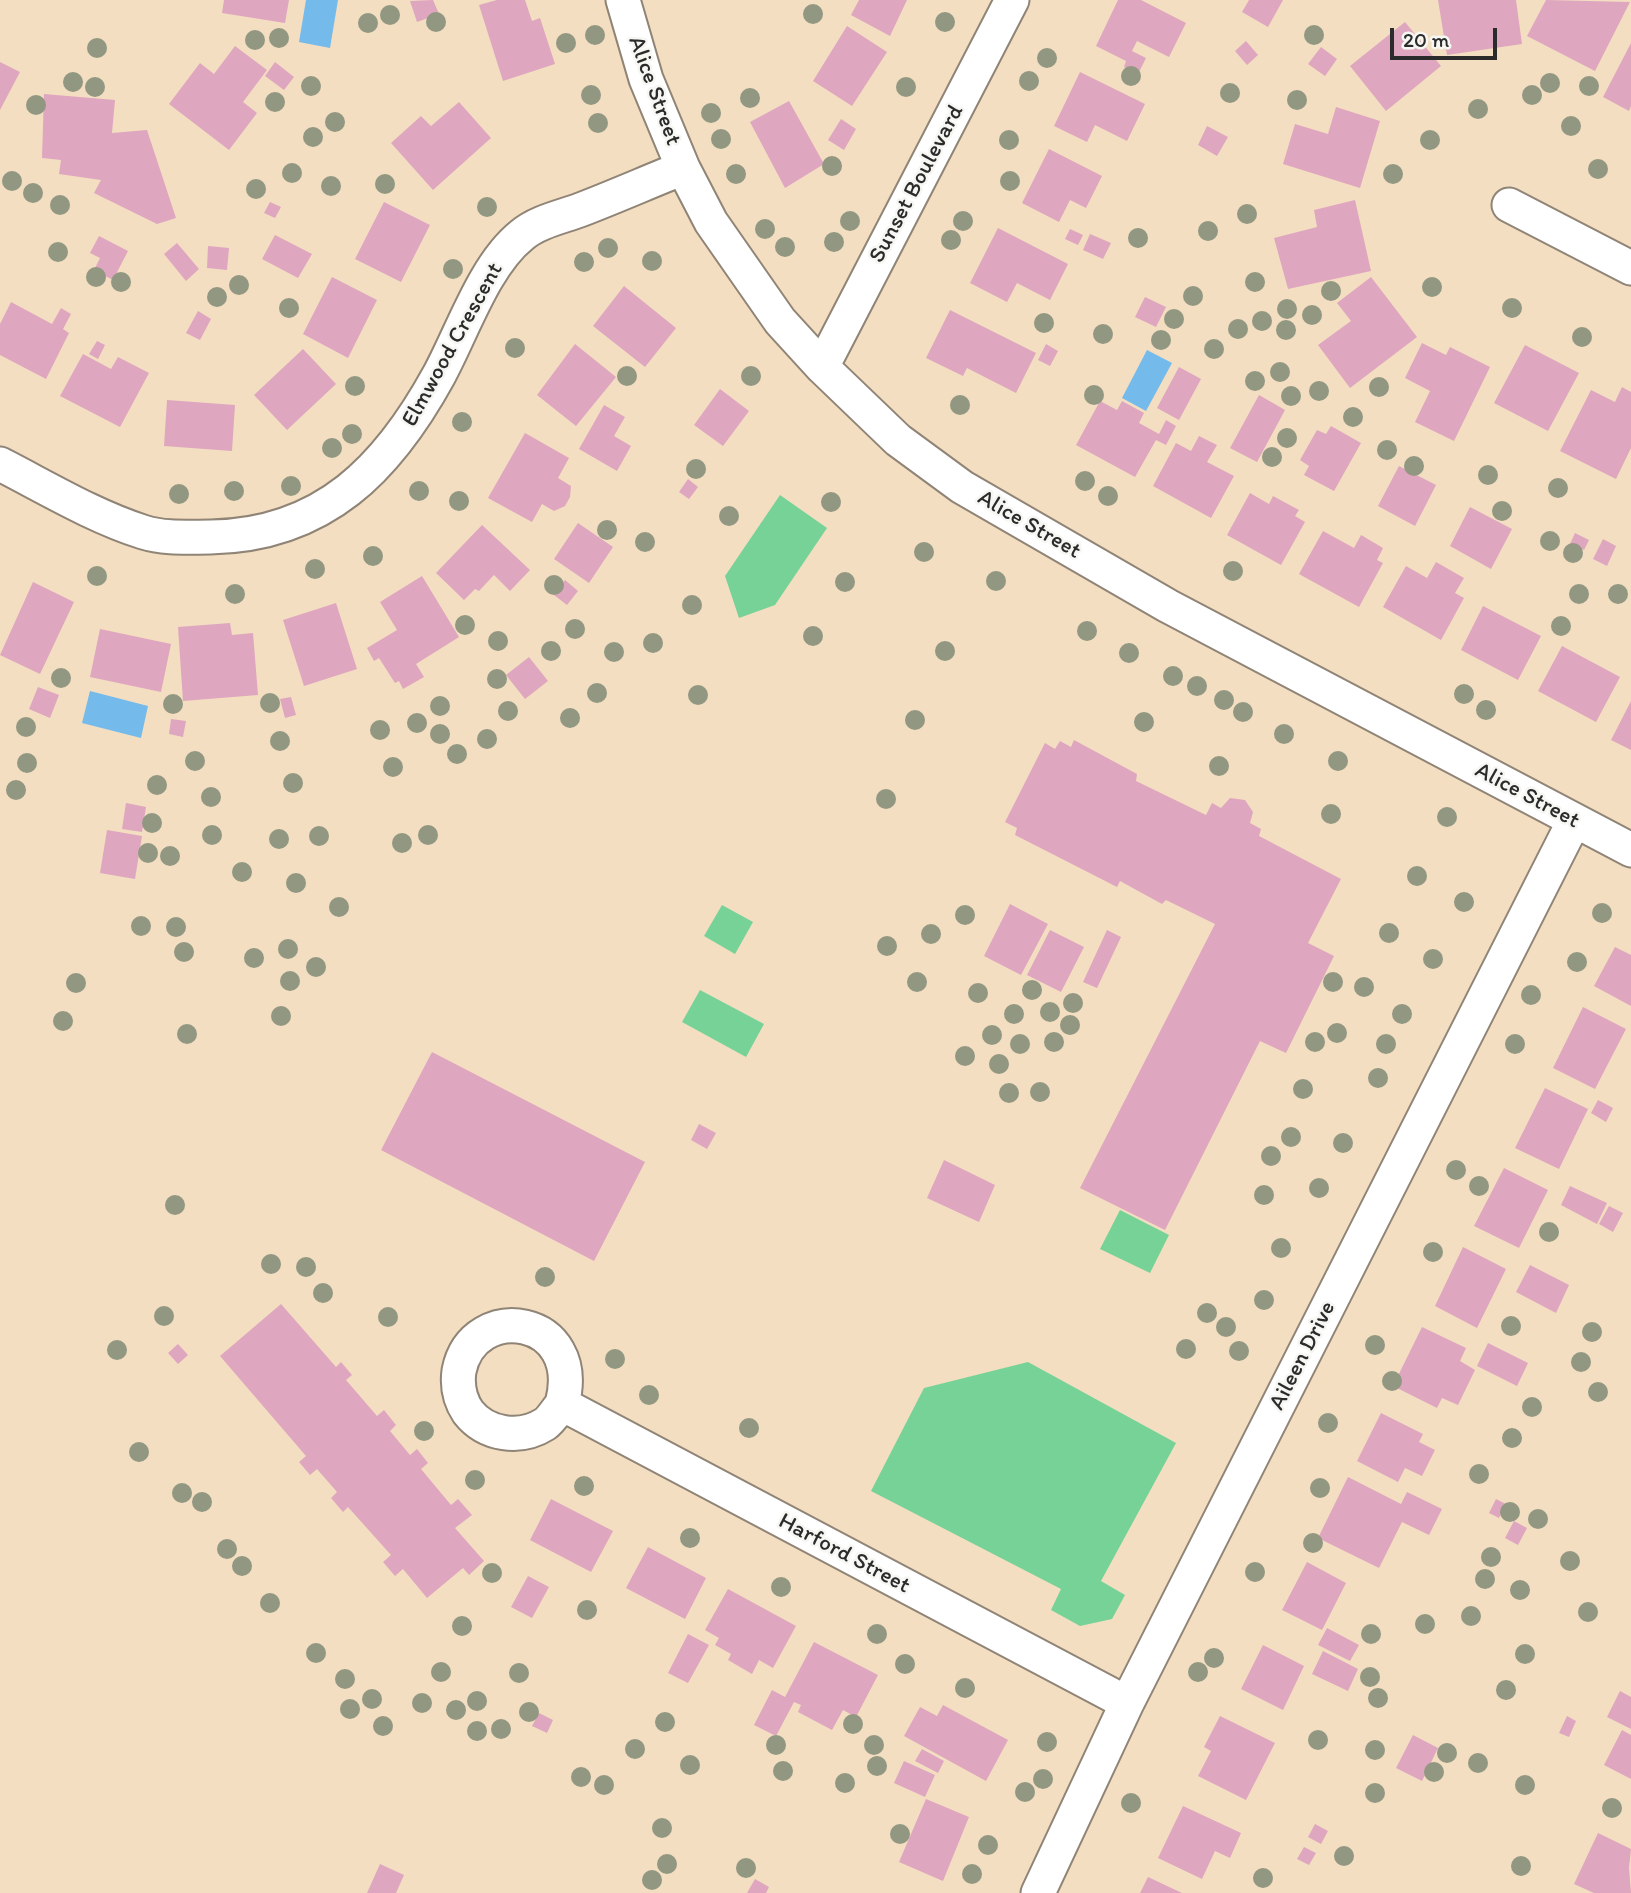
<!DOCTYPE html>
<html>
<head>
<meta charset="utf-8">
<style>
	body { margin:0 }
	#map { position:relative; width:1631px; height:1893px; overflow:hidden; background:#f3dec1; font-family:Itim,sans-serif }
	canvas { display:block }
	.scale { position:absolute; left:1390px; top:28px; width:107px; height:32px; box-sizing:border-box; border:4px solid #2b2b2b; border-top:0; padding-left:9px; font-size:21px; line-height:24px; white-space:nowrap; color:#2b2b2b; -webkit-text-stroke:5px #f6f6f2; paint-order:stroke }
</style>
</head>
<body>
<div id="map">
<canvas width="1631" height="1893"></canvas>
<div class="scale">20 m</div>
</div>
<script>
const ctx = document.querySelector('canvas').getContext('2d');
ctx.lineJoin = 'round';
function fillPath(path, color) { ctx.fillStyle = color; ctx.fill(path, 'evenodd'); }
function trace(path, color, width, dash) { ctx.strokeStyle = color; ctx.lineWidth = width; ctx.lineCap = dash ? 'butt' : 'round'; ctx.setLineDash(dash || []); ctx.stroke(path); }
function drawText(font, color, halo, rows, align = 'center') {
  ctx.font = font + ' Itim,sans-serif'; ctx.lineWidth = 5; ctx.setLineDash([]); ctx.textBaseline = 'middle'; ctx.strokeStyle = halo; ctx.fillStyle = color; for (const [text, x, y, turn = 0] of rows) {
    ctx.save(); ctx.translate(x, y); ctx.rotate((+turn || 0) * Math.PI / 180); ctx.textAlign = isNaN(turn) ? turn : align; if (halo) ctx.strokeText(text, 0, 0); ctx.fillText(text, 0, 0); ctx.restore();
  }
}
fillPath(new Path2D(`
	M780,495L827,528L775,605L739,618L725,576Z
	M722,905L753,922L735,954L704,936Z
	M700,990L764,1024L746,1057L682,1022Z
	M1120,1210L1169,1235L1150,1273L1100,1249Z
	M1028,1362L1176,1443L1101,1581L1125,1595L1112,1619L1080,1626L1051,1610L1061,1589L871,1491L924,1388Z`), '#77d298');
fillPath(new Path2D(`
	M306,0H338L330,48L299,42Z
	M1147,350L1172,363L1146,411L1122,398Z
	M90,691L148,706L141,738L82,723Z`), '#74baeb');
fillPath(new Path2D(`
	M224,0H289L285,23L222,13Z
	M433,0L439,14L417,22L410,1Z
	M497,0H525L532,21L540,18L555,64L503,81L479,5Z
	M859,0H907L890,36L851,15Z
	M1118,0H1141L1186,23L1169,57L1137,41L1132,51L1146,58L1138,74L1124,67L1126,61L1096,46Z
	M1249,0H1283L1268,27L1242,12Z
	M1438,0H1516L1522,44L1447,55Z
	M1546,0L1630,2L1595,71L1527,36Z
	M1405,22L1441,66L1386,111L1350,66Z
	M847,26L887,52L852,106L813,81Z
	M1246,41L1258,55L1247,65L1235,51Z
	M1631,43V106L1629,111L1603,97Z
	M235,46L267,70L243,102L257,113L229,150L169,104L200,63L214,74Z
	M1321,47L1337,59L1325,76L1308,64Z
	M0,62L20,72L0,110Z
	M275,62L294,77L284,90L265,76Z
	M1080,72L1145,104L1127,141L1095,125L1087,142L1054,126Z
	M44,94L115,100L112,133L147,130L176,218L157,224L94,193L101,180L59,174L61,160L42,158Z
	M789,101L824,164L785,188L750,122Z
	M459,102L491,138L433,190L391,143L421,116L431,126Z
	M1336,107L1380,121L1360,188L1283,164L1295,124L1328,134Z
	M841,119L856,129L844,150L828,140Z
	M1207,126L1228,137L1217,156L1198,145Z
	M1049,149L1102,176L1086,208L1070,200L1059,222L1022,203Z
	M1355,200L1371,271L1288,289L1274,238L1317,227L1314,210Z
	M270,202L281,207L275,218L264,213Z
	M384,202L430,225L401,282L355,259Z
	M998,228L1068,264L1050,300L1017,283L1007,302L970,283Z
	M1070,229L1083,235L1078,245L1065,239Z
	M1090,234L1111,243L1103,259L1083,250Z
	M275,235L312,254L298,278L262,259Z
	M99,236L128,251L113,280L94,270L100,258L90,253Z
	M177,243L199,269L186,281L164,254Z
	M208,246L229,248L227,270L207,268Z
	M332,277L377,300L348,358L303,334Z
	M1371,277L1417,337L1350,388L1318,345L1351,321L1337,303Z
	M624,286L676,328L645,367L593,326Z
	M1145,297L1166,307L1156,327L1135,317Z
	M11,302L52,324L61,308L71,314L63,329L69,333L46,379L0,355V324Z
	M950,310L1036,353L1016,393L967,368L963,376L926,358Z
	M198,311L211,319L200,340L186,333Z
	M97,341L105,345L98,359L89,354Z
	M1422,343L1446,355L1450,347L1490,367L1454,441L1415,422L1430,391L1405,378Z
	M575,344L616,377L576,426L537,395Z
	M1046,344L1058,351L1050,366L1038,360Z
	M1525,345L1579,373L1548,431L1494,403Z
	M303,349L336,384L287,430L254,395Z
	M83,354L111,369L118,357L149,373L120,427L60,396Z
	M1179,367L1201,379L1179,420L1157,408Z
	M1622,387L1631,392V448L1616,479L1560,451L1591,390L1615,402Z
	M720,389L749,411L723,446L694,425Z
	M1259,395L1285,410L1257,462L1230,448Z
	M167,400L235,405L232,451L164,446Z
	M1100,401L1117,410L1122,401L1144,413L1139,423L1159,434L1166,420L1176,426L1166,445L1156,440L1135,477L1076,445Z
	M604,405L625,417L614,436L631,446L617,471L579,449Z
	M1331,426L1361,443L1334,491L1304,475L1309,466L1300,460L1317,430L1326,434Z
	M525,433L569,458L558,478L571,486L570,497L565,506L554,511L542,504L532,522L488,498Z
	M1199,436L1217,445L1207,462L1234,476L1211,518L1153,486L1176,443L1191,451Z
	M1399,466L1436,485L1415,526L1378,506Z
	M688,479L698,487L689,499L679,492Z
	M1250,493L1269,504L1273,496L1299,510L1295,516L1305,522L1281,565L1227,535Z
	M1470,507L1512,529L1491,569L1450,546Z
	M578,523L613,547L589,583L554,559Z
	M482,525L530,570L510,591L494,575L479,591L475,589L464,600L436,573Z
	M1323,531L1354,548L1361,535L1383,548L1377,560L1383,563L1359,607L1299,574Z
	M1575,533L1589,540L1584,550L1570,544Z
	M1603,539L1616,546L1607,566L1593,559Z
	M1436,562L1464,578L1455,593L1464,598L1441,640L1383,607L1406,566L1427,578Z
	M422,576L459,637L416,664L424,677L403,689L399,681L395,683L379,658L374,661L367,648L397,630L380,602Z
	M565,580L578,591L567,605L554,595Z
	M33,582L74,602L40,674L0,655Z
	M336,603L357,669L304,686L283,620Z
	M1483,606L1541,636L1518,680L1461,650Z
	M230,623L232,635L253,633L258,695L183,701L178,627Z
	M100,629L171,644L161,692L90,677Z
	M1562,646L1620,677L1596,722L1538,691Z
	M529,657L548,681L525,699L506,675Z
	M38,687L59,695L50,718L29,709Z
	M291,697L296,715L285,718L280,699Z
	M1631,701V750L1611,740Z
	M171,719L186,721L183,737L169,734Z
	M1074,740L1137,774L1136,781L1206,815L1212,803L1221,808L1230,798L1245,800L1253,812L1250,823L1261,829L1259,836L1341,879L1308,943L1334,956L1286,1053L1260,1041L1165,1230L1080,1188L1215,924L1166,900L1162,904L1120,881L1117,887L1015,835L1017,828L1005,822L1045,743L1055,749L1060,741L1071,747Z
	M126,803L146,807L142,832L122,829Z
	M107,830L142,836L135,879L100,873Z
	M1010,904L1048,924L1021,975L984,956Z
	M1050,930L1084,947L1061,992L1027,975Z
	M1107,930L1121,937L1097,988L1083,982Z
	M1615,947L1631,955V1006L1594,986Z
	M1583,1007L1626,1029L1595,1089L1553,1068Z
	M432,1052L645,1162L594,1261L381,1150Z
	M1545,1088L1588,1109L1559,1169L1515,1148Z
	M1598,1100L1613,1108L1606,1122L1591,1113Z
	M699,1124L716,1133L707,1149L691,1140Z
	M944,1160L995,1185L979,1222L927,1198Z
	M1504,1168L1548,1190L1519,1248L1474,1226Z
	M1570,1186L1607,1203L1597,1224L1561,1205Z
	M1609,1206L1623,1213L1613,1232L1599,1224Z
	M1463,1247L1506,1269L1477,1328L1435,1306Z
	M1530,1265L1569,1285L1556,1313L1516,1292Z
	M281,1304L336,1367L341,1362L352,1375L346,1380L377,1416L384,1410L396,1425L390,1431L410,1455L417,1449L428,1463L421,1469L451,1505L458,1499L472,1515L455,1528L484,1561L469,1575L463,1568L427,1598L403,1569L395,1576L383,1562L391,1555L348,1507L343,1512L331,1498L337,1492L317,1469L310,1475L299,1462L306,1456L220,1356Z
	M1422,1327L1466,1348L1460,1361L1475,1370L1458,1405L1442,1398L1437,1408L1393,1386Z
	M1488,1343L1528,1363L1517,1386L1477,1366Z
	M178,1344L188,1355L178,1364L168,1353Z
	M1381,1413L1423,1434L1419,1442L1435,1450L1422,1476L1405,1468L1398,1482L1357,1461Z
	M1348,1477L1401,1504L1407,1492L1442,1509L1429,1535L1402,1522L1379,1568L1318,1538Z
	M551,1499L613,1531L591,1572L530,1540Z
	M1496,1499L1506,1504L1499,1518L1489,1513Z
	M1514,1521L1527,1528L1518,1545L1505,1538Z
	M648,1547L706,1578L685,1619L626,1588Z
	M1307,1562L1346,1583L1322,1630L1282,1610Z
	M528,1576L549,1587L532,1618L511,1607Z
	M728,1589L796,1626L773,1668L759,1660L752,1674L728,1660L731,1654L715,1645L719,1638L705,1630Z
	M1327,1628L1359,1645L1350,1661L1318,1645Z
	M688,1634L709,1645L688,1683L668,1673Z
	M814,1642L878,1675L856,1717L843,1710L832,1730L798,1712L801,1705L794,1702L776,1736L754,1725L772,1690L785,1697Z
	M1263,1645L1304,1666L1283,1710L1241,1689Z
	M1323,1651L1358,1669L1348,1691L1312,1674Z
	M1620,1691L1631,1697V1729L1607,1717Z
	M943,1705L1008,1740L986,1781L904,1736L920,1707L937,1716Z
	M539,1713L553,1720L547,1733L532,1726Z
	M1220,1716L1275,1743L1246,1800L1198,1776L1211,1751L1204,1747Z
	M1567,1716L1576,1721L1569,1737L1559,1733Z
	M1622,1730L1631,1735V1779L1604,1765Z
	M1413,1735L1438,1748L1422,1781L1396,1768Z
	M922,1749L944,1761L938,1773L915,1761Z
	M904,1761L935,1775L925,1797L894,1783Z
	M926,1799L969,1817L943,1881L899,1862Z
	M1183,1806L1241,1833L1230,1858L1215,1851L1202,1879L1158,1858Z
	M1315,1824L1328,1831L1321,1844L1308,1837Z
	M1598,1833L1631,1849L1629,1868L1631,1893H1594L1574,1884Z
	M1304,1847L1316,1853L1309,1865L1297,1859Z
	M380,1864L404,1875L396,1893H367Z
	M1148,1877L1182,1893H1140Z
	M755,1879L769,1887L766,1893H747Z`), '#dfa6bf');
const minor = new Path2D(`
	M623,0L646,79L683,168L711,222L780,321L822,367L898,440L962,487L1168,606L1631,850
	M1509,205L1631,268
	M822,367L1012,0
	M0,464C47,488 93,516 143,532C165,539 188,537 211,537C324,535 388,468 439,375C462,333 484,265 522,235C537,222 561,217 580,210C614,197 648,182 683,168
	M562,1404C586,1315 473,1299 459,1371C457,1385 460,1400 468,1412C486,1435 520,1440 545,1424C551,1420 557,1410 562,1404L1127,1703
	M1038,1893L1127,1703L1574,821`);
trace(minor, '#8f8476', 37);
trace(minor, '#fff', 33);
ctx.fillStyle = '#929781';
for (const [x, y] of [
	[813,14],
	[390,15],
	[436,22],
	[945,22],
	[368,23],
	[595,35],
	[1314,35],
	[279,38],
	[255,40],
	[566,43],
	[97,48],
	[1047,58],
	[1131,76],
	[1029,81],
	[73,82],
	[1550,83],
	[311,86],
	[1589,86],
	[95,87],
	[906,87],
	[1230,93],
	[591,95],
	[1532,95],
	[750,98],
	[1297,100],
	[275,102],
	[36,105],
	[1478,109],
	[711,113],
	[335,122],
	[598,123],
	[1571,126],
	[313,137],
	[721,139],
	[1009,140],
	[1430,140],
	[832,166],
	[1598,169],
	[292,173],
	[736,174],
	[1393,174],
	[12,181],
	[1010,181],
	[385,184],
	[331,186],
	[256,189],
	[33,193],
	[60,205],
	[487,207],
	[1247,214],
	[850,221],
	[963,221],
	[765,229],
	[1208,231],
	[1138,238],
	[951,240],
	[834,242],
	[785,247],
	[608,248],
	[58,252],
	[652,261],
	[584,262],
	[453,269],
	[96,277],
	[121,282],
	[1255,282],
	[239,285],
	[1432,287],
	[1331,291],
	[1193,296],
	[217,297],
	[289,308],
	[1512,308],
	[1287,309],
	[1312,315],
	[1174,319],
	[1262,321],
	[1044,323],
	[1238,329],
	[1286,330],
	[1103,334],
	[1582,337],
	[1161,340],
	[515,348],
	[1214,349],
	[1280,372],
	[627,376],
	[751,376],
	[1255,381],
	[355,386],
	[1379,387],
	[1319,391],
	[1094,395],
	[1291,396],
	[960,405],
	[1353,417],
	[462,422],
	[352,434],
	[1287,438],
	[332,448],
	[1387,450],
	[1272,457],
	[1414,466],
	[696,469],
	[1488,475],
	[1085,481],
	[291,486],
	[1558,488],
	[234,491],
	[419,491],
	[179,494],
	[1108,496],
	[459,501],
	[831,502],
	[1502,511],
	[729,516],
	[607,530],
	[1550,541],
	[645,542],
	[924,552],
	[1573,553],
	[373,556],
	[315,569],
	[1233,571],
	[97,576],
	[996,581],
	[845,582],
	[554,585],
	[235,594],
	[1579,594],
	[1618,594],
	[692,605],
	[465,625],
	[1561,626],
	[575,629],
	[1087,631],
	[813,636],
	[498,641],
	[653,643],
	[551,651],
	[945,651],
	[614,652],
	[1129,653],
	[1173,676],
	[61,678],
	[497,679],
	[1197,686],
	[597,693],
	[1464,694],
	[698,695],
	[1224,700],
	[270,703],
	[173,704],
	[440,706],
	[1486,710],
	[508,711],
	[1243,712],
	[570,718],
	[915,720],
	[1144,722],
	[417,723],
	[26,727],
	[380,730],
	[440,734],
	[1284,734],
	[487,739],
	[280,741],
	[457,754],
	[195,761],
	[1338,761],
	[27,763],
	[1219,766],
	[393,767],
	[293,783],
	[157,785],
	[16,790],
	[211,797],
	[886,799],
	[1331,814],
	[1447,817],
	[152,823],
	[212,835],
	[428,835],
	[319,836],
	[279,839],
	[402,843],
	[148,853],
	[170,856],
	[242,872],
	[1417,876],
	[296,883],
	[1464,902],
	[339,907],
	[1602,913],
	[965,915],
	[141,926],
	[176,927],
	[1389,933],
	[931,934],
	[887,946],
	[288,949],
	[184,952],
	[254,958],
	[1433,959],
	[1577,962],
	[316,967],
	[290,981],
	[917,982],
	[1333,982],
	[76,983],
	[1364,987],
	[1032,990],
	[978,993],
	[1531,995],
	[1073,1003],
	[1050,1012],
	[1014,1014],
	[1402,1014],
	[281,1016],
	[63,1021],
	[1070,1025],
	[1337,1033],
	[187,1034],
	[992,1035],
	[1054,1042],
	[1315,1042],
	[1020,1044],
	[1386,1044],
	[1515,1044],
	[965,1056],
	[999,1064],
	[1378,1078],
	[1303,1089],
	[1040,1092],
	[1009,1093],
	[1291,1137],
	[1343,1143],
	[1271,1156],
	[1456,1170],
	[1479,1186],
	[1319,1188],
	[1264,1195],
	[175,1205],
	[1549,1232],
	[1281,1248],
	[1433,1252],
	[271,1264],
	[306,1267],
	[545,1277],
	[323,1293],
	[1264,1300],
	[1207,1313],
	[164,1316],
	[388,1317],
	[1511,1326],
	[1226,1327],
	[1592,1332],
	[1375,1345],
	[1186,1349],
	[117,1350],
	[1239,1351],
	[615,1359],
	[1581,1362],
	[1392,1381],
	[1598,1392],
	[649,1395],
	[1532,1407],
	[1328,1423],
	[749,1428],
	[424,1431],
	[1512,1438],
	[139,1452],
	[1479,1474],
	[475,1480],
	[584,1486],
	[1320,1488],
	[182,1493],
	[202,1502],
	[1510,1512],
	[1538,1519],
	[690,1538],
	[1313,1543],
	[227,1549],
	[1491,1557],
	[1570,1561],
	[242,1566],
	[1255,1572],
	[492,1573],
	[1485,1579],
	[781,1587],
	[1520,1590],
	[270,1603],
	[587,1610],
	[1588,1612],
	[1471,1616],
	[1425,1624],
	[462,1626],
	[877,1634],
	[1371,1634],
	[316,1653],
	[1525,1654],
	[1214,1658],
	[905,1664],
	[441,1672],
	[1198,1672],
	[519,1673],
	[1370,1677],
	[345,1679],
	[965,1688],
	[1506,1690],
	[1378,1698],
	[372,1699],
	[477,1701],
	[422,1703],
	[350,1709],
	[456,1710],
	[529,1712],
	[665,1722],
	[853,1724],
	[383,1726],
	[501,1729],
	[477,1731],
	[1318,1740],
	[1047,1742],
	[776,1745],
	[874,1745],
	[635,1749],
	[1375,1750],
	[1447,1753],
	[1478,1763],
	[690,1765],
	[877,1766],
	[783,1771],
	[1434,1772],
	[581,1777],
	[1043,1779],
	[845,1783],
	[604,1785],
	[1525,1785],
	[1025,1792],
	[1375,1793],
	[1131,1803],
	[1612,1808],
	[662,1828],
	[900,1834],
	[988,1845],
	[1344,1856],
	[667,1864],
	[1521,1866],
	[746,1868],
	[972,1874],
	[1263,1878],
	[652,1880]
]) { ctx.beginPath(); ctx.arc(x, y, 10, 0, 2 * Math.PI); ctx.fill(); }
drawText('23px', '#2b2b2b', '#f6f6f2', [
	["Alice Street",654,91,70],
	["Sunset Boulevard",917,184,-62],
	["Elmwood Crescent",453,345,-61],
	["Alice Street",1029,525,30],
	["Alice Street",1527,796,28],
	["Aileen Drive",1303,1356,-63],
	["Harford Street",844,1554,28]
]);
</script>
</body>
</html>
